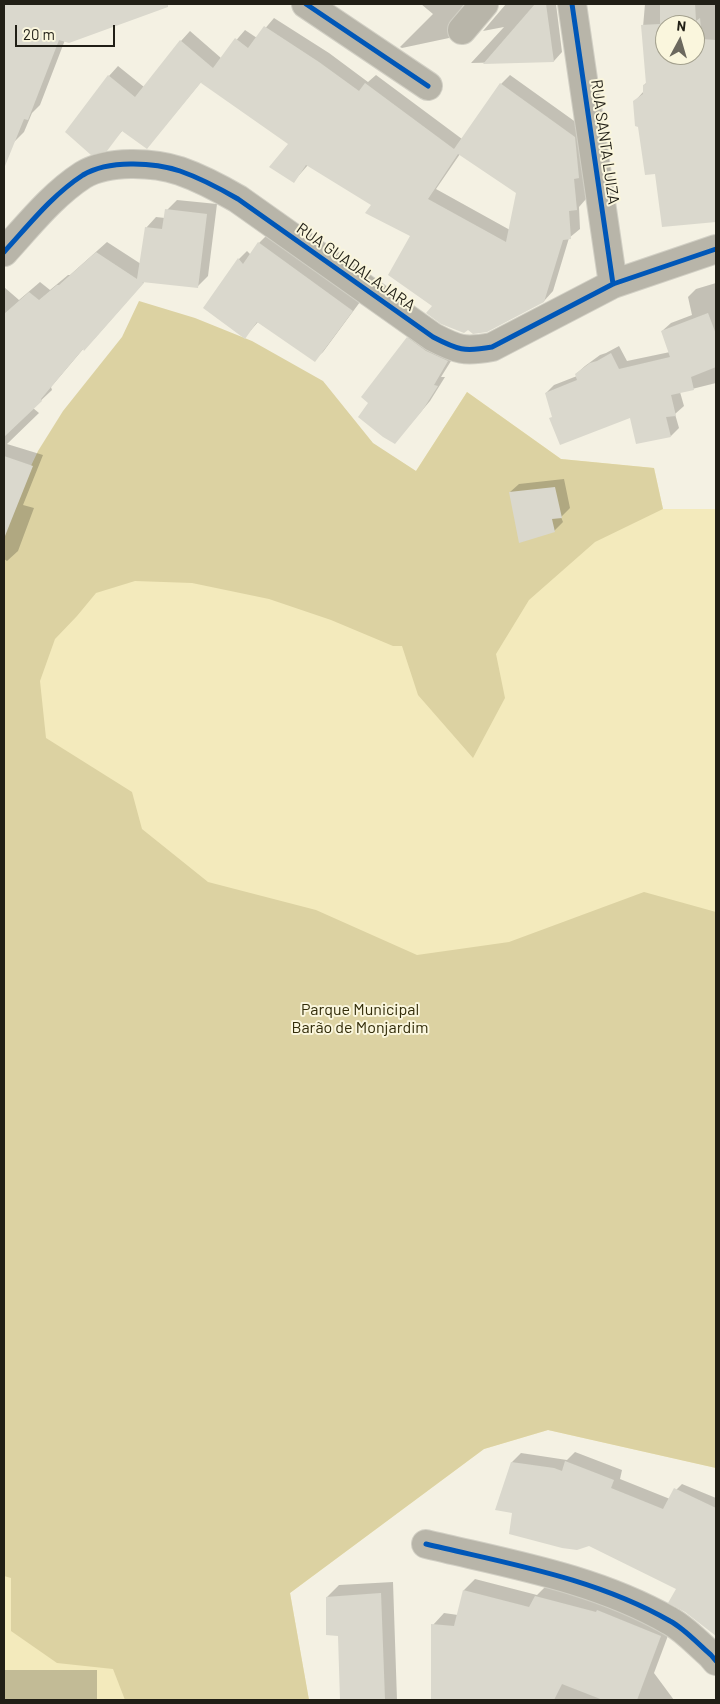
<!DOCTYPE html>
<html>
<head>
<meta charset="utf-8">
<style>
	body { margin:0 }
	#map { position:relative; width:720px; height:1704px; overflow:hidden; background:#f4f1e3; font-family:Barlow,sans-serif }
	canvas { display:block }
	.frame { position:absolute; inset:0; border:5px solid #211f16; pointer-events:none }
	.north { position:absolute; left:655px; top:15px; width:50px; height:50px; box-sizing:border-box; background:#faf6dd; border:1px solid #a3a08d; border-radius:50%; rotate:6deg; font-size:14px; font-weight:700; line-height:20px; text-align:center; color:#211f16 }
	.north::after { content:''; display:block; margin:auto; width:18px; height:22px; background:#6b685e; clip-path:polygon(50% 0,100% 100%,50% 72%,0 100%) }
	.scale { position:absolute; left:15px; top:25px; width:100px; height:22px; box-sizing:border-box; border:2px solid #211f16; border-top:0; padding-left:6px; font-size:15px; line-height:18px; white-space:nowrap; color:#211f16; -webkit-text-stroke:4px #faf6dd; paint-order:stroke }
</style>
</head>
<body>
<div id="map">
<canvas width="720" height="1704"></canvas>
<div class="frame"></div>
<div class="north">N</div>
<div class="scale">20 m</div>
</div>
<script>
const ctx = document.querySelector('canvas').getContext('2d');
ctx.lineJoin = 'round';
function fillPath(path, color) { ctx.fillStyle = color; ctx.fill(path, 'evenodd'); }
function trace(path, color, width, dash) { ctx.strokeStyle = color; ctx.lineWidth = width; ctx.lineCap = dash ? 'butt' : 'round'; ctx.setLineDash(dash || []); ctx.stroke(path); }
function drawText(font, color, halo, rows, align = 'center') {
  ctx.font = font + ' Barlow,sans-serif'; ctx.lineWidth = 4; ctx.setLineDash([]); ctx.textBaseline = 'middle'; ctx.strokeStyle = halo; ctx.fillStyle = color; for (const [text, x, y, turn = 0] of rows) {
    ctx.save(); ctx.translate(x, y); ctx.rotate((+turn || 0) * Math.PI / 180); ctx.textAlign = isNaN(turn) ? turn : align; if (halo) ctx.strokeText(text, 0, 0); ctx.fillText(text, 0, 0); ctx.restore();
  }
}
fillPath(new Path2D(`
	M155,308L416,471L467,392L561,459L654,468L663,509H716V1468L548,1430L484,1449L290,1593L309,1700H4V608Z`), '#f3eabc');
fillPath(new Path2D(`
	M139,301L195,318L252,341L323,381L373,443L416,471L467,392L561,459L654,468L663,509L595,542L529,600L496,654L505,698L473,758L418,695L402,646H393L331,620L269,599L192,583L135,581L96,593L77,616L55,639L40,681L46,738L132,792L142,829L208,882L316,910L417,955L509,942L644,892L716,912V1468L548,1430L484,1449L290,1593L309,1700H125L113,1669L57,1663L11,1631V1578L4,1576V523L38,451L63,411L122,337Z`), '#dcd2a2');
fillPath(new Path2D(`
	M4,4H165L160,9L65,40L40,105L32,113L24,132L14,142L8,140L4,151Z
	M421,4H464L456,17L459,28L449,38L402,48L400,47L433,14Z
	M506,4H556L562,52L554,61L471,63L504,27L483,31Z
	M645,4H716V221L663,226L656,172L634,102L644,91V85L647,82L643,27ZM665,25H695V55H665Z
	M274,18L329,53L368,82L376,75L462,139L501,84L510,75L584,128L583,172L586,199L579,207L580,229L569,238L553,291L544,301L434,305L412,235L373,205L308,165L294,181L290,144L201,82L155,138L123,130L106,149L66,132L109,76L118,66L144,87L181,41L190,31L221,58L245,30L257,38ZM460,154L518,192L510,230L436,189Z
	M177,200L217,204L208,276L197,287L145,281L95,338L84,348L51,387L52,390L33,408L39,413L7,444L43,455L23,505L34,508L18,551L7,561L4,559V287L19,300L40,282L50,290L68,275H70L107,242L141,264L146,228L156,217L165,218L167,210Z
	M267,235L360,302L323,352L314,360L258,322L245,337L205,308L239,259L247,251L251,255L259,243Z
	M716,283V383L680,392L684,406L675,414L679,428L671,436L631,417L553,416L546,393L554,385L577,376L576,374L585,366L600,355L606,353L619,346L627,361L670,352L662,331L671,323L692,315L688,297L696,289Z
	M416,330L456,353L441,377H445L430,401L403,433L408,338Z
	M564,479L570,508L561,517L563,522L554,531L510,492L519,484Z
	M575,1452L622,1470L620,1479L670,1499L672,1494L682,1484L716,1498V1634L685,1611L678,1588L589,1545L514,1512L512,1462L521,1453L567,1460Z
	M475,1579L537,1595L547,1585L672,1625L654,1673L674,1700H433V1625L444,1613L458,1615L464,1590Z
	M393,1582L397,1700H341L339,1635L327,1597L339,1585Z
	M4,1670H97V1700H4Z`), '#0003');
fillPath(new Path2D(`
	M4,4H168V7L69,43L59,40L28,120L24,119L5,166L4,165Z
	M535,4H546L554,62L483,64Z
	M660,4H695L696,21L700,18L702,39L715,40L716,222L662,227L655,174L645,175L638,127L635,126L633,101L643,94V85L646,84L641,25L660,24ZM665,25H695V55H665Z
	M264,26L319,62L359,91L365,83L454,149L500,83L575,137L579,178L574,179L577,210L569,211L571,239L563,240L544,302L487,332L473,334L468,330L464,333L441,324L426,313L432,306L388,275L410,236L365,213L371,205L306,165L294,183L269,167L288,144L201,83L203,80L147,149L122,131L107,151L91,155L65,132L108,75L135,97L180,40L213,68L235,38L248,48ZM458,154L516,193L506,242L428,199Z
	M165,209L207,214L198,288L142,282L144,283L84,351L83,349L41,399L42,401L4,437V314L29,292L39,300L57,285H59L96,252L137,279L145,227L162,229Z
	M258,242L353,311L315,362L257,322L245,339L203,308L238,258L243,264Z
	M708,313L716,334V367L691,377L694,390L671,395L676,416L666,417L671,437L636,444L630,418L560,445L549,418L552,417L545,393L577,380L575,374L590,363L597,361L611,353L619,369L670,357L661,331Z
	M407,337L426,351L448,361L434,385L438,386L422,411L395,444L383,437L358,417L368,403L361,397Z
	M4,456L33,466L5,536H4Z
	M555,487L562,518L552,519L555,532L519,543L509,492Z
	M565,1461L614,1480L611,1488L663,1509L674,1488L716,1508V1636L685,1612L668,1603L676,1589L589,1546L577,1550L562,1548L509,1534L512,1513L495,1510L511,1462L554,1468L562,1471Z
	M463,1590L529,1607L535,1596L596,1612L597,1610L661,1636L637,1700H603L562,1684L554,1700H431V1624L454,1626Z
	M381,1593L385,1700H340L338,1636L326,1635V1597Z`), '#dad8cd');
const minor = new Path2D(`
	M306,4L428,86
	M572,4L613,284
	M462,30L484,4
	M4,252C28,226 52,195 83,175C108,160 153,162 180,171C200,178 219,188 238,199L433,337C458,350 464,352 492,347L613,284L716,249
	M426,1544C509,1564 595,1578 670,1621C685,1629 698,1644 711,1655L716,1661`);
trace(minor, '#d1cfc4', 30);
trace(minor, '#b8b5a9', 28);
trace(new Path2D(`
	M306,4L428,86
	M572,4L613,284
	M4,252C28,226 52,195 83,175C108,160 153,162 180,171C200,178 219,188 238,199L433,337C458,350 464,352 492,347L613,284L716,249
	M426,1544C509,1564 595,1578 670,1621C685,1629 698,1644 711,1655L716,1661`), '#0057b8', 5);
drawText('16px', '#211f16', '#faf6dd', [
	["RUA SANTA LUIZA",605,142,82],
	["RUA GUADALAJARA",356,267,35]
]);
drawText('16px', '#322c09', '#faf6dd', [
	["Parque Municipal",360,1010],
	["Barão de Monjardim",360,1028]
]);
</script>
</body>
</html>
